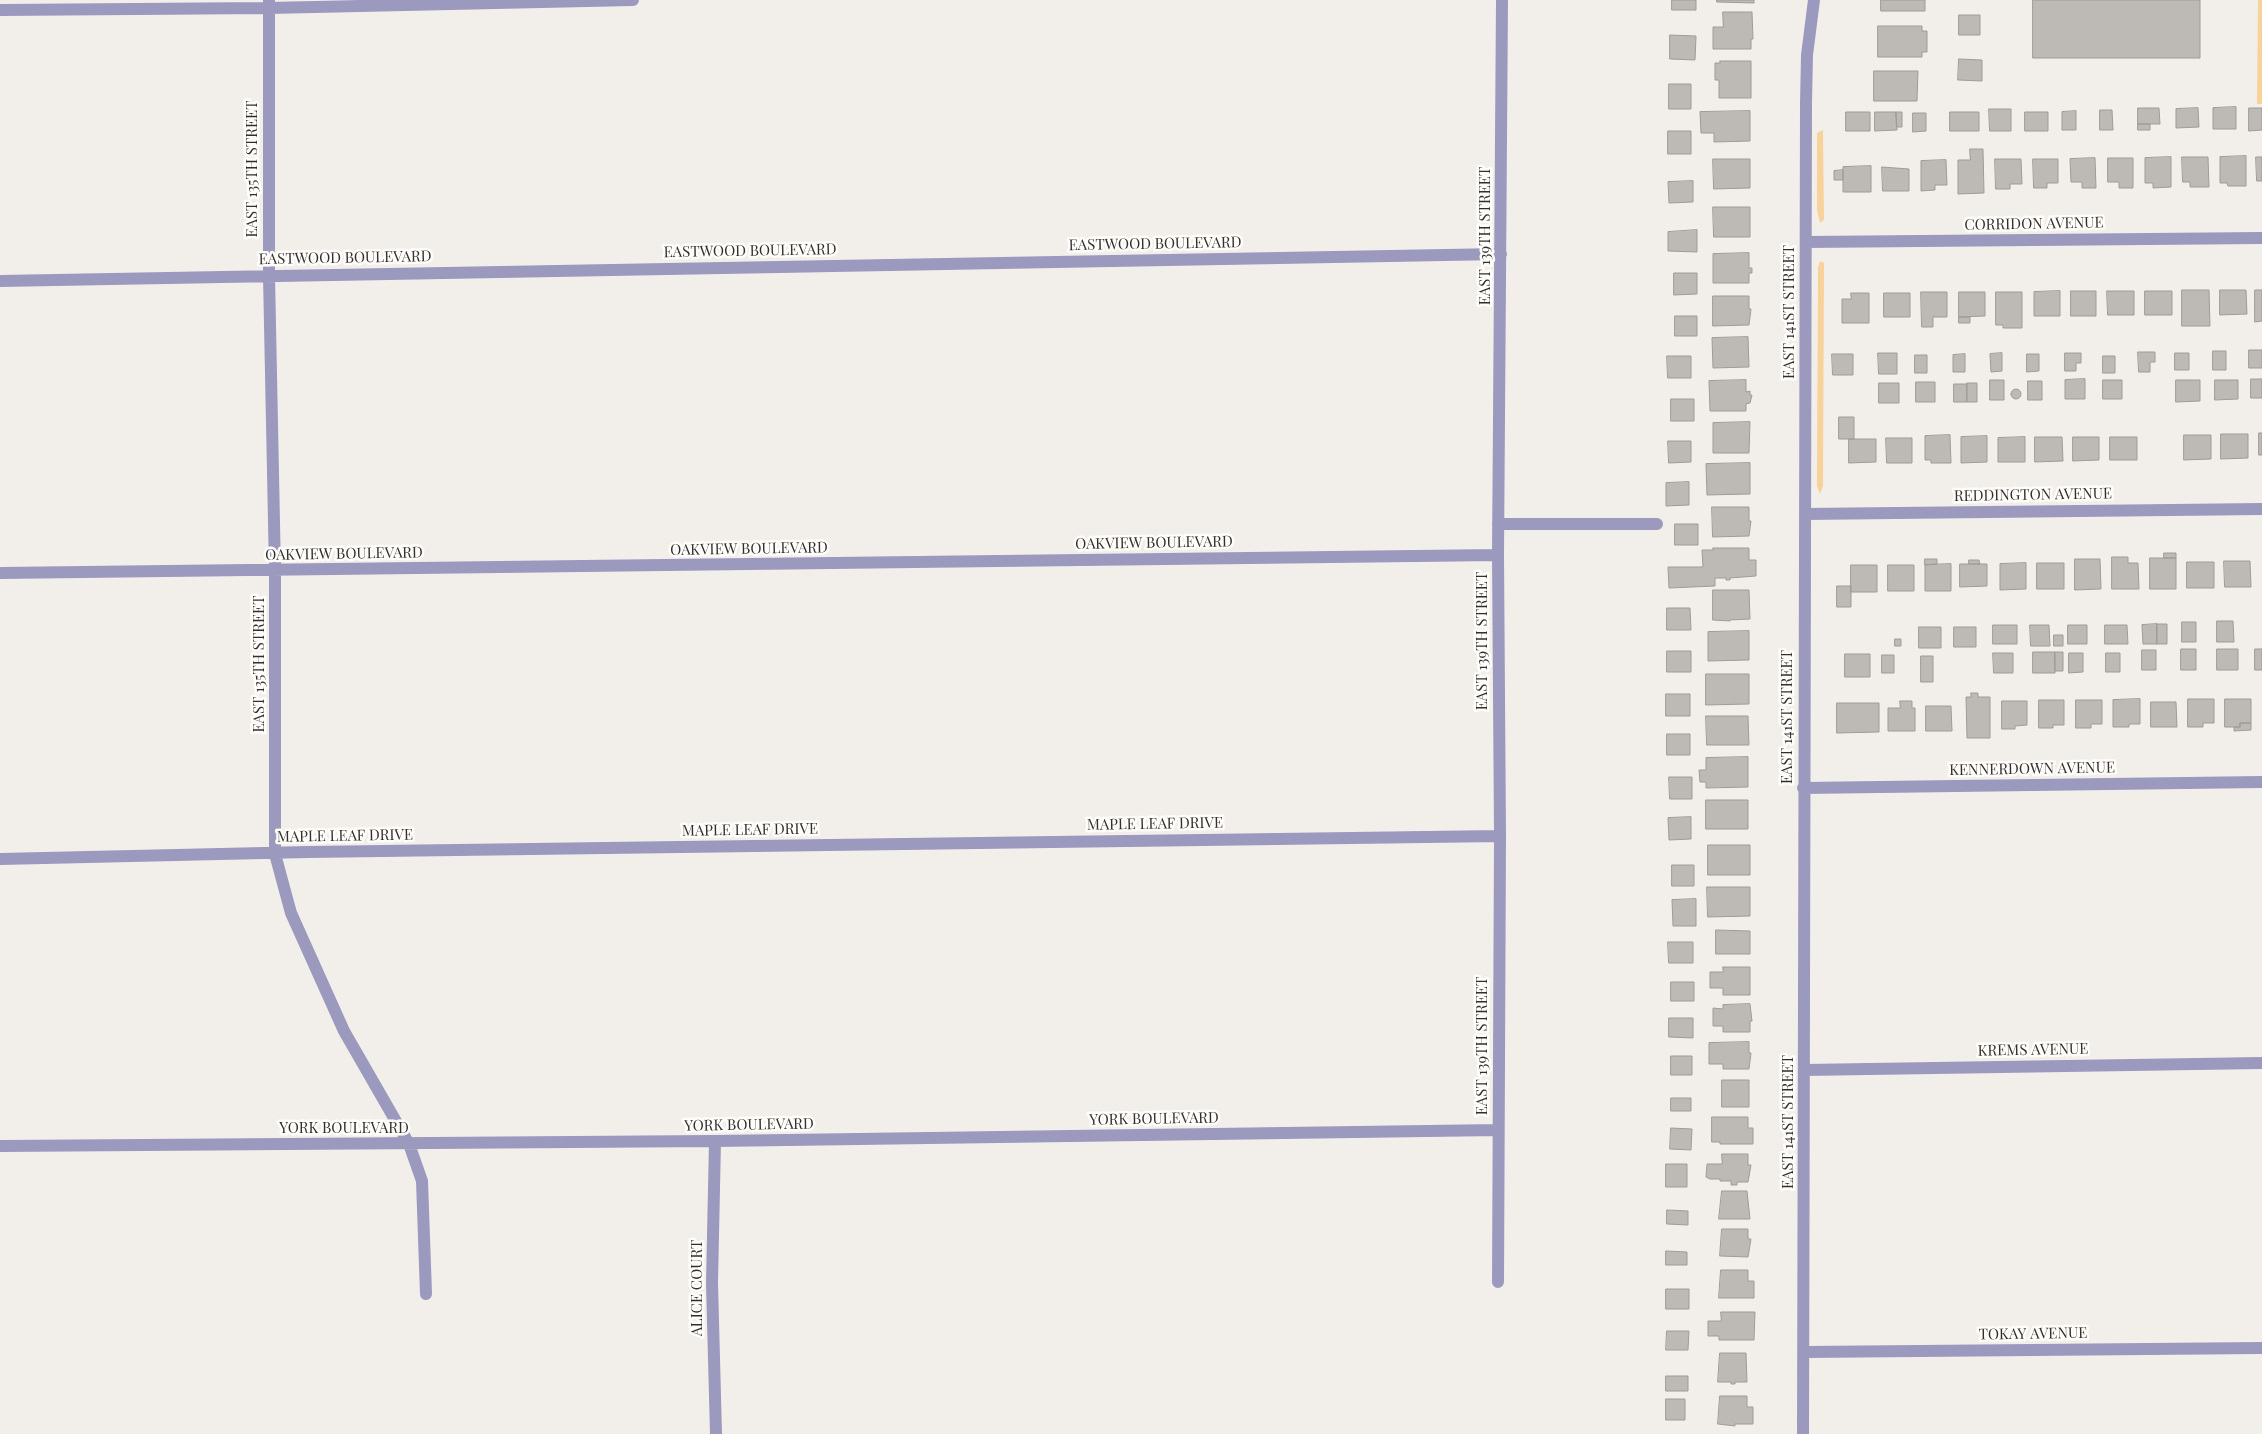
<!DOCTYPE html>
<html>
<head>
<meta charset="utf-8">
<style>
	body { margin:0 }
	canvas { display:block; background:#f2efeb }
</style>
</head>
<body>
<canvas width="2262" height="1434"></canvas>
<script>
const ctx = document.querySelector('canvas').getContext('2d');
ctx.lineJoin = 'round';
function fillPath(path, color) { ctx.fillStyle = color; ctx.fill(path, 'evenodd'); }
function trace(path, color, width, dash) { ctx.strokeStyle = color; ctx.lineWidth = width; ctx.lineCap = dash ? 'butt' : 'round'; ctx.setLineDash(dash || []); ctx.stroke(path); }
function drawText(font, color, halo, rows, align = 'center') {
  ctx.font = font + ' "Playfair Display",serif'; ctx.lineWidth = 5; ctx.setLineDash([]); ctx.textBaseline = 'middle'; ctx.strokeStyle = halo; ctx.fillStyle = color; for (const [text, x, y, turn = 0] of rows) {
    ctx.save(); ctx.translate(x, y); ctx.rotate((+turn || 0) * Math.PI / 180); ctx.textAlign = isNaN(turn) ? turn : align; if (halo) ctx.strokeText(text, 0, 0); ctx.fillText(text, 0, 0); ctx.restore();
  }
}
fillPath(new Path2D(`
	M2258,0H2262V104H2257Z
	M1823,130L1824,220L1820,223L1817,210V133Z
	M1820,261L1824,263L1823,486L1820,494L1817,486L1818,267Z`), '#f8d29b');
const building = new Path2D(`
	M1672,0H1696V10H1672Z
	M1717,0H1754V3L1717,2Z
	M1881,0H1925V11H1881Z
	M2033,0H2200V58H2033Z
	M1723,12H1752L1753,39H1751V49H1713V27H1723Z
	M1959,15H1980V35H1959Z
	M1878,26H1922V31H1927V52H1922V57H1878Z
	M1670,35L1696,36L1695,60L1670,59Z
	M1959,59L1982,60V81L1958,80Z
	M1720,61H1751V98H1719V80H1715V63H1720Z
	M1874,71H1918L1917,101H1874Z
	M1669,84H1691V109H1669Z
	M2236,107V129H2213V108Z
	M2138,108H2159L2160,124H2138Z
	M2198,108L2199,127L2176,128V109Z
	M2249,108H2262V130L2249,131Z
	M1989,109H2011V131H1990Z
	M2100,110H2112L2113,130H2100Z
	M1750,111V141L1714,142V133H1701L1700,112Z
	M2076,111V130H2062V112Z
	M1846,112H1870V131H1846Z
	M1875,112H1896L1897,130L1875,131Z
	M1896,112H1902V127H1897Z
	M1950,112H1979V131H1950Z
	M2025,112H2048V131H2025Z
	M1913,113H1926V131L1913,132Z
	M2138,124H2150V130H2138Z
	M1668,131H1691V154H1668Z
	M1970,149H1983L1984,193L1958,194V160H1970Z
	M2246,156V186H2228L2227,183H2220V157Z
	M2171,157V187L2153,188V183H2145V158Z
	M2182,157H2208L2209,187H2190V182H2183Z
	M2256,157H2262V181H2257Z
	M2095,158L2096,188H2082V182H2071L2070,159Z
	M2108,158H2133V188H2119V182H2108Z
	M1713,159H1750V188L1714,189Z
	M1995,159H2021L2022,184H2010V189H1996Z
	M2033,159H2058V183H2047V188H2034Z
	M1946,160L1947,185H1935V190L1921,191V161Z
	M1871,166V192H1843V167Z
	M1882,167L1909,169V191H1883Z
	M1843,170V180H1834V171Z
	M1693,181V202L1669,203L1668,182Z
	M1713,207H1750V237H1714Z
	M1697,230V252L1668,251V232Z
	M1749,253V268H1752V273H1749V283H1713V254Z
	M1674,273H1697V294L1674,295Z
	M2182,290H2209L2210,326H2182Z
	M2220,290H2246L2247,314L2220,315Z
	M2255,290H2262V321L2255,322Z
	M2060,291V316H2034V292Z
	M2071,291H2096V316H2071Z
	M2107,291H2134V315H2108Z
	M2145,291H2172V315H2145Z
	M1921,292H1947V317H1933V327H1922Z
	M1959,292H1985V316L1959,317Z
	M1996,292H2022V328H2003V325H1996Z
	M1851,293H1869V323H1842V299H1851Z
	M1884,293H1910V317H1884Z
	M1713,296H1749V309H1751L1749,325L1713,326Z
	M1675,316H1697V336H1675Z
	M1959,317H1970V323H1959Z
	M1748,337L1749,367L1713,368L1712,338Z
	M2249,350H2262V368H2249Z
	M2213,351H2226V370H2213Z
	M2138,352H2155V362H2150V372H2139Z
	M1878,353H1897V374H1879Z
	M2002,353V371L1991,372L1990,354Z
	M2065,353H2081V363H2076V371H2065Z
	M2175,353H2189V370H2175Z
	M1832,354H1853V375H1833Z
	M1965,354V372H1953V355Z
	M2027,354H2039V371L2027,372Z
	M1915,355H1927V373H1915Z
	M1667,356H1691V378H1668Z
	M2103,356H2115V373H2103Z
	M2085,379V399H2065V380Z
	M2251,379H2262V398H2251Z
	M1746,380V392L1750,391V395H1752L1750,403L1746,404V411H1710L1709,381Z
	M1990,380H2004V400H1990Z
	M2103,380H2122V399H2103Z
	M2176,380H2200V401L2176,402Z
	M2215,380H2238V399L2215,400Z
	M2028,381H2042V400H2028Z
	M1916,382H1935V402H1916Z
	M1879,383H1899V403H1879Z
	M1967,383H1977V402H1967Z
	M1954,384H1967V402H1954Z
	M2011 394a5 5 0 1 1 10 0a5 5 0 1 1-10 0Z
	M1671,399H1694V421H1671Z
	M1839,417H1854V439H1839Z
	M1750,422L1749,453H1713V423Z
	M2259,433H2262V455H2259Z
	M2221,434H2248V458L2221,459Z
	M1950,435L1951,463H1931V460H1925V436Z
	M2184,435H2211V459L2184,460Z
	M1987,436V462L1961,463V437Z
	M2025,437V462H1998V438Z
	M2035,437H2062L2063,461L2035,462Z
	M2073,437H2099V460L2073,461Z
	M2110,437H2137V460H2110Z
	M1886,438H1912V463H1887Z
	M1849,439H1876V462L1849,463Z
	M1668,441H1691V462L1669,463Z
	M1750,463V494L1707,495L1706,464Z
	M1689,482V505L1666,506V483Z
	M1712,507H1749V521H1751L1749,536L1713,537Z
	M1675,524H1698V545H1675Z
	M1713,548H1749V560H1756V576L1730,578V580H1726V578H1715V586L1669,588L1668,567H1703L1702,550H1713Z
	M2164,553H2176V558H2164Z
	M2112,557H2128V563H2138L2139,589H2112Z
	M2150,558H2176V589H2150Z
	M1925,559H1937V564L1925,565Z
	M2075,559H2100L2101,589L2075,590Z
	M1969,560H1979L1980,564H1969Z
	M2224,561H2250L2251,587H2225Z
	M2187,562H2214V588H2187Z
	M2026,563V589L2000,590V564Z
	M2037,563H2064V589H2037Z
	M1951,564V591H1925V565Z
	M1960,564H1987V586L1960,587Z
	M1851,565H1877V592H1851Z
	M1888,565H1914V591H1888Z
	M1837,586H1851V607H1837Z
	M1713,590H1749L1750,619L1730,620V621L1713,620Z
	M1667,608H1690L1691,630H1667Z
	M2217,621H2233L2234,642H2217Z
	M2182,622H2196V642H2182Z
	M2157,624H2167V644H2157Z
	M2157,624V644H2143L2142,625Z
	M1993,625H2017V644H1993Z
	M2030,625H2049L2050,646H2031Z
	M2068,625H2087V644H2068Z
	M2105,625H2127L2128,644H2105Z
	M1919,627H1941V648H1919Z
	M1954,627H1976V647H1954Z
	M1749,631V660L1708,661V632Z
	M2054,635H2063V646H2054Z
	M1895,639H1901V646H1895Z
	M2181,649H2196V670H2181Z
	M2217,649H2238V670H2217Z
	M2255,649H2262V670H2255Z
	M2142,650H2156V670H2142Z
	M1667,651H1691V672H1667Z
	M2033,652H2055V673H2033Z
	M2055,652H2063V671H2055Z
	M1993,653H2013V673H1994Z
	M2069,653H2083V672L2069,673Z
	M2106,653H2120V672H2106Z
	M1845,654H1870V677H1845Z
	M1882,655H1894V673H1882Z
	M1921,656H1933V682H1921Z
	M1706,674H1749V704L1706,705Z
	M1971,693H1978V697H1990V738H1967L1966,697H1971Z
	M1666,694H1690V716H1666Z
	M2140,699V724H2129V727H2113V700Z
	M2188,699H2214V723H2203V727H2188Z
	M2225,699H2251V723H2240V727H2225Z
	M2039,700H2064V725H2053V728H2039Z
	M2076,700H2102V724H2091V728H2076Z
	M1900,701H1912V708H1915V731H1888V708H1900Z
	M2002,701H2027V725L2015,726V729H2002Z
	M2151,702H2176L2177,727H2151Z
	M1837,703H1879V732L1837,733Z
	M1926,706H1951L1952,731H1926Z
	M1706,716H1748L1749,745H1707Z
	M2240,723H2251V730L2234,731V727H2240Z
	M1667,734H1690V755H1667Z
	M1748,757V787L1706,788V782H1700L1699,770H1706V758Z
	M1669,777H1692V799H1670Z
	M1706,800H1748V829H1706Z
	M1691,817V839L1669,840L1668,818Z
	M1708,845H1750V875H1708Z
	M1672,865H1694V886H1672Z
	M1707,887H1750V916L1708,917Z
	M1696,899V926H1673L1672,900Z
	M1716,930L1750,931V954H1716Z
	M1668,942H1693V963H1669Z
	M1723,967H1750V995H1723V988H1710V972H1723Z
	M1671,982H1694V1001H1671Z
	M1750,1004L1752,1021H1750V1032H1723V1026H1713V1008L1723,1009V1005Z
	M1669,1018H1693V1038L1669,1037Z
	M1749,1042V1053H1751L1749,1069H1723V1064H1709V1043Z
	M1671,1056H1692V1075H1671Z
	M1722,1080H1749V1107H1722Z
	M1671,1098H1691V1111H1671Z
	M1712,1117H1748V1128H1753V1144H1720V1142H1712Z
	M1671,1128L1692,1129L1691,1150L1670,1149Z
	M1722,1154H1748V1165H1751L1748,1182H1737V1185H1731V1181H1720V1179H1710L1706,1177L1707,1164H1722Z
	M1666,1164H1687V1187H1666Z
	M1722,1191H1747L1750,1219H1719Z
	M1667,1210L1688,1211V1225L1667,1224Z
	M1722,1229H1748V1239H1751L1748,1257L1720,1256Z
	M1666,1251L1687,1252V1265H1666Z
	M1721,1270H1748V1281H1754V1298H1719Z
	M1666,1289H1689V1309H1666Z
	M1721,1312H1755L1754,1340H1719V1336H1708V1321H1721Z
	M1667,1331H1689L1688,1350H1666Z
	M1720,1353H1746L1747,1382H1735V1384H1731V1382H1718Z
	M1666,1376H1688V1391H1666Z
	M1720,1396H1747V1407H1753V1424H1735V1426L1718,1424Z
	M1666,1399H1685V1420H1666Z`);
fillPath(building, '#bdbab6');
trace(building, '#9e9c98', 1);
trace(new Path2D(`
	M269,0V276L275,571V854L291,913L344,1031L409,1144L422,1181L426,1294
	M0,10L269,8L633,0
	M1806,242L2262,238
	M0,281L1501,254
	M1805,514L2262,509
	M1498,524H1657
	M0,573L1498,555
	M1803,788L2262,782
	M0,859L308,852L1500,836
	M1804,1070L2262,1063
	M715,1141L712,1283L716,1434
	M0,1146L715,1141L1498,1130
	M1498,1282L1500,836L1498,555L1502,0
	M1804,1352L2262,1348
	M1803,1434L1806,103L1807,55L1814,0`), '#9c99be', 12);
drawText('15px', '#302f2e', '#fffdfa', [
	["EAST 135TH STREET",252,169,-90],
	["CORRIDON AVENUE",2034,224,-1],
	["EAST 139TH STREET",1485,236,-90],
	["EASTWOOD BOULEVARD",1155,244,-1],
	["EASTWOOD BOULEVARD",750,251,-1],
	["EASTWOOD BOULEVARD",345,258,-1],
	["EAST 141ST STREET",1789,312,-90],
	["REDDINGTON AVENUE",2033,495,-1],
	["OAKVIEW BOULEVARD",1154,543,-1],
	["OAKVIEW BOULEVARD",749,549,-1],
	["OAKVIEW BOULEVARD",344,554,-1],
	["EAST 139TH STREET",1482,641,-90],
	["EAST 135TH STREET",259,664,-90],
	["EAST 141ST STREET",1787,717,-90],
	["KENNERDOWN AVENUE",2032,769,-1],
	["MAPLE LEAF DRIVE",1155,824,-1],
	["MAPLE LEAF DRIVE",750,830,-1],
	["MAPLE LEAF DRIVE",345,836,-1],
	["EAST 139TH STREET",1482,1046,-90],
	["KREMS AVENUE",2033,1050,-1],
	["YORK BOULEVARD",1154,1119,-1],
	["EAST 141ST STREET",1788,1122,-90],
	["YORK BOULEVARD",749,1125,-1],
	["YORK BOULEVARD",344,1128],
	["ALICE COURT",697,1288,-90],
	["TOKAY AVENUE",2033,1334,-1]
]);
</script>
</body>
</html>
